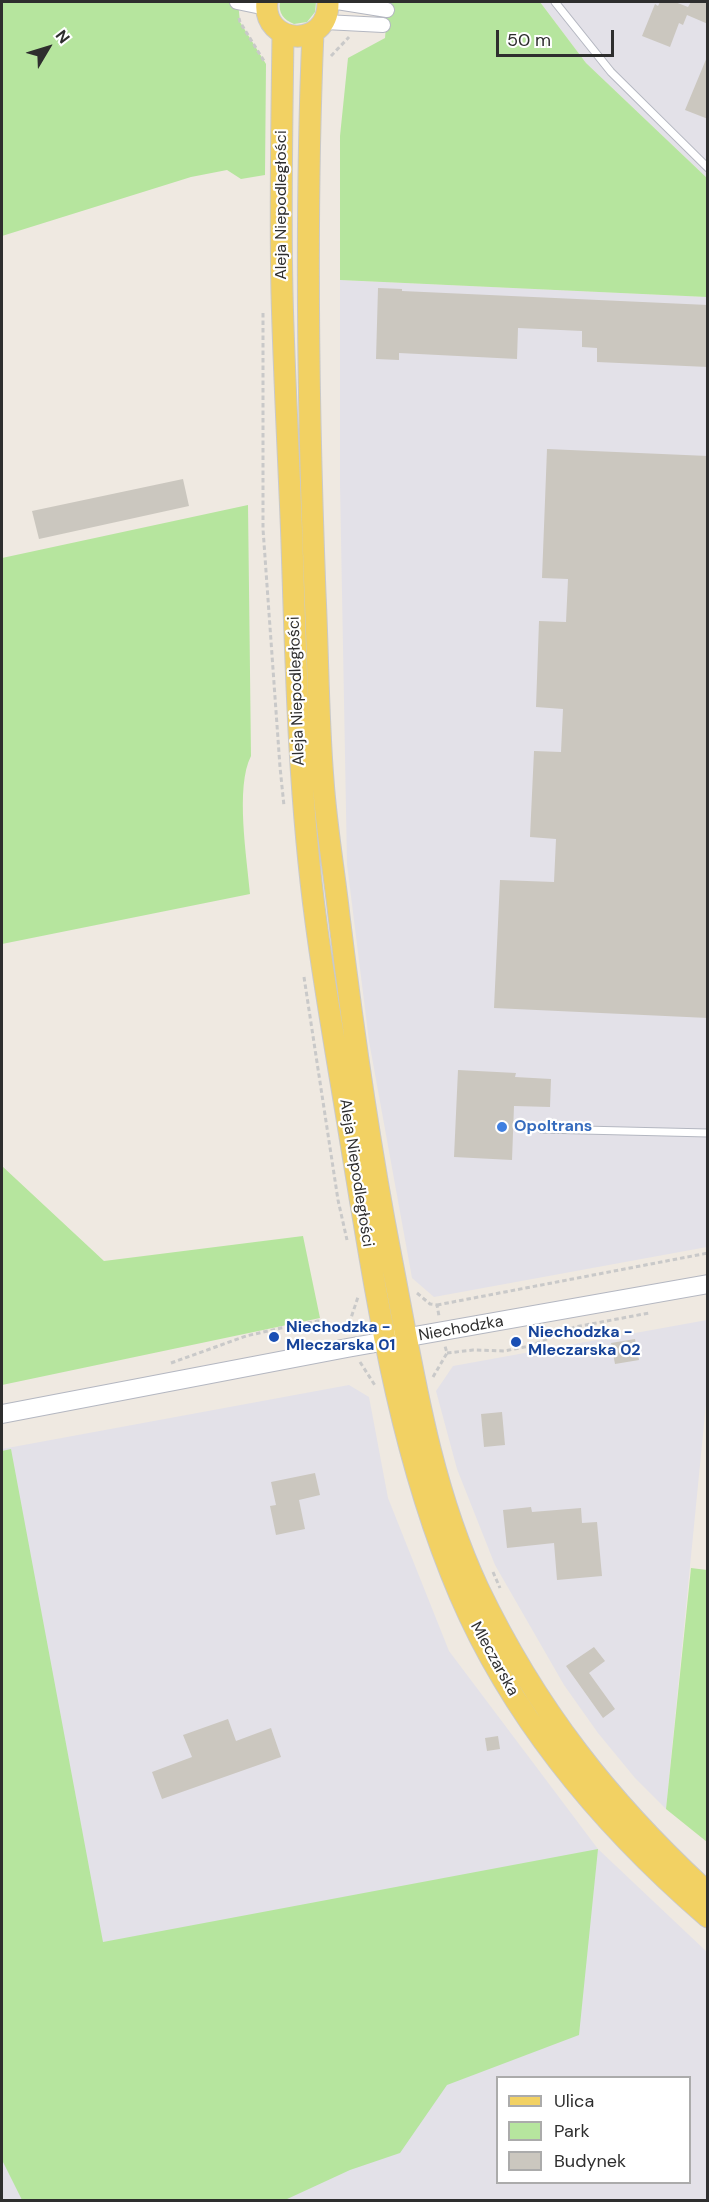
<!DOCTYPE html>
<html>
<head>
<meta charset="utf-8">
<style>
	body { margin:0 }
	#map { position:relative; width:709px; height:2202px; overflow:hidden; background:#efe9e1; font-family:"DM Sans",sans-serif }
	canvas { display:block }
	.frame { position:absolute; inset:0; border:3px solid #2e2e2e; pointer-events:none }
	.legend { position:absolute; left:496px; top:2076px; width:195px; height:108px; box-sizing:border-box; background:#fff; border:2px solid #ababab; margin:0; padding:8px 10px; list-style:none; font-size:18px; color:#2e2e2e }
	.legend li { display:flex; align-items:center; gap:12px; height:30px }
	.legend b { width:30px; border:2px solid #ababab }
	.north { position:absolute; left:18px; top:18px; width:60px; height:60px; -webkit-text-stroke:4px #fff; paint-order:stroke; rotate:52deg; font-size:16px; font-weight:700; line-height:24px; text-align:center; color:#2e2e2e }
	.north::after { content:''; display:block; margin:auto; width:21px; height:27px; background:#2e2e2e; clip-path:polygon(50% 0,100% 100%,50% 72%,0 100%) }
	.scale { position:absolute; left:496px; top:30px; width:118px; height:27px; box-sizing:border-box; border:3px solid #2e2e2e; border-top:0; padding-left:8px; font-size:18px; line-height:21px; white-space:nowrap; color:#2e2e2e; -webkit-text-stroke:4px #fff; paint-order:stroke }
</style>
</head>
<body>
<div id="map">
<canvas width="709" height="2202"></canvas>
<div class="frame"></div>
<ul class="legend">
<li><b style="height:8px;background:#f2d163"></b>Ulica</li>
<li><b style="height:16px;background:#b6e59e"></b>Park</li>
<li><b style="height:16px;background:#cbc7bf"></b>Budynek</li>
</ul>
<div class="north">N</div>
<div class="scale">50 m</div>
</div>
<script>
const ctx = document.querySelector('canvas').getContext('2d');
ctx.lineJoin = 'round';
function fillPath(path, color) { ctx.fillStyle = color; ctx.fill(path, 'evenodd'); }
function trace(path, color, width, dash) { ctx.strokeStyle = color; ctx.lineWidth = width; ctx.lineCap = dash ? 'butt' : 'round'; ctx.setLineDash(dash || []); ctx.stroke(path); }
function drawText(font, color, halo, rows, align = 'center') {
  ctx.font = font + ' "DM Sans",sans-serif'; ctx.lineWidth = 4.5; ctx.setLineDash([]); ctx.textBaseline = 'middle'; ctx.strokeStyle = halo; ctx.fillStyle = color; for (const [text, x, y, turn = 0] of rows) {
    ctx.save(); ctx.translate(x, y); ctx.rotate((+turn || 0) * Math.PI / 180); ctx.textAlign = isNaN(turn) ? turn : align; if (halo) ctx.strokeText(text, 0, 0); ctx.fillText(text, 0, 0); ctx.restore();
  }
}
fillPath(new Path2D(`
	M540,2H707V178L586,63Z
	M340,280L707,297V1247L434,1297L412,1278L369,1041L347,864L340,484Z
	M707,1320V1394L666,1809L635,1778L598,1733L564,1685L495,1565L457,1469L436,1391L453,1366Z
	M349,1385L369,1397L388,1498L449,1651L598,1849L707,1952V2200H2V1449ZM498,2078H690V2182H498Z`), '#e3e1e8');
fillPath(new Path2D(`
	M2,2H238L240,22L266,64L265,175L241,179L227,170L191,177L2,236Z
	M280,2H316L315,12L307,22L294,24C284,20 278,13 280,2Z
	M388,2H540L586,63L707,178V297L340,280V136L348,58L385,38Z
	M248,505L251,756C235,787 247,858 250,894L2,944V558Z
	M2,1166L104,1261L303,1236L320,1318L2,1385Z
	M11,1449L103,1942L598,1849L579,2035L447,2085L400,2153L350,2170L285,2200H22L2,2160V1451Z
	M691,1568L707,1570V1842L666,1809Z`), '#b6e59e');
fillPath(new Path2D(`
	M660,2H675L688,7L691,2H708V24L687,15L683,25L679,23L670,47L642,36L655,4L658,6Z
	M707,57H708V119L685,110Z
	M378,288L402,289V291L708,305V367L597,362V348L582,347V331L518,328L517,359L399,353V360L376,359Z
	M547,449L708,456V1018L494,1008L500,880L554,882L556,839L530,837L534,751L561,752L563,709L536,707L539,621L566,622L568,579L542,578Z
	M183,479L189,506L39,539L32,511Z
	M458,1070L516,1073L515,1077L551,1079L550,1107L514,1106L512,1160L454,1157Z
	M635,1339L639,1360L615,1364L611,1343Z
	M502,1412L505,1445L484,1447L481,1414Z
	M315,1473L320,1495L299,1500L305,1529L276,1535L270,1506L276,1505L271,1482Z
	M531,1507L532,1512L581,1508L582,1523L597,1522L602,1576L557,1580L554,1543L507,1548L503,1510Z
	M594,1647L605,1661L589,1673L615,1709L603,1718L566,1666Z
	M228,1719L236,1741L271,1728L281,1757L162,1799L152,1772L192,1757L183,1735Z
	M498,1736L500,1749L487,1751L485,1738Z`), '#cbc7bf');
const lane = new Path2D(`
	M555,2L611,72L708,168
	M541,1129L708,1133`);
const street = new Path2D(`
	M237,2L266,8
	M337,2L387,10
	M325,22L383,25`);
const secondary = new Path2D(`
	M2,1414L347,1348L708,1284`);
const primary = new Path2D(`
	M267,2C262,45 329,50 328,2
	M313,32C305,219 308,407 315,593C318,655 318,718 323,780C326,825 334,871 339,916C353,1031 369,1144 391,1257C413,1370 429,1483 478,1588C536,1709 609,1802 708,1893
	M283,33C282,120 280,207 282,293C284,376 289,460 292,543C296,669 299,796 316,922C326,998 340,1073 352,1149C377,1300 399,1453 460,1595C514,1721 605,1828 708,1917`);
trace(lane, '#b4b7c1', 9);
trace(street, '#b4b7c1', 16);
trace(secondary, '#b4b7c1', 20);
trace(primary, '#c9c9c9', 23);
trace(new Path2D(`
	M239,18L240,22L264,61
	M331,56L349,37
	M263,313V529L280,767L284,806
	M304,977L338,1200L347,1240
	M417,1293L430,1304L437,1305L439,1316
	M437,1305L708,1253
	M447,1353L473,1350L504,1351L530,1346L575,1327L649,1313
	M360,1362L376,1387
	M171,1363L246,1336L281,1328L318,1321L325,1322L333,1328L349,1324L358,1297
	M433,1377L447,1353L445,1346
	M493,1572L500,1588`), '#c9c9c9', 3, [4.5, 3]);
trace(lane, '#fff', 7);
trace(street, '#fff', 14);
trace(secondary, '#fff', 18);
trace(primary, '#f2d163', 21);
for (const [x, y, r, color] of [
	[502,1127,6,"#3f7fe0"],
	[274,1337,6,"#1a4fb4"],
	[516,1342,6,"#1a4fb4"]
]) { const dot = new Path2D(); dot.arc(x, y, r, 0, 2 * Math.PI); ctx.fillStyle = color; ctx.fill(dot); trace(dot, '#fff', 2); }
drawText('16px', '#2e2e2e', '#fff', [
	["Aleja Niepodległości",282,205,-90],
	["Aleja Niepodległości",297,691,-92],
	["Aleja Niepodległości",356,1173,81],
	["Niechodzka",461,1329,-10],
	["Mleczarska",494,1659,61]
]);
drawText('bold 16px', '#366cbe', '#fff', [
	["Opoltrans",514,1127]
], 'left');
drawText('bold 16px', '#164399', '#fff', [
	["Niechodzka -",286,1328],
	["Mleczarska 01",286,1346],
	["Niechodzka -",528,1333],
	["Mleczarska 02",528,1351]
], 'left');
</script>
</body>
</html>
